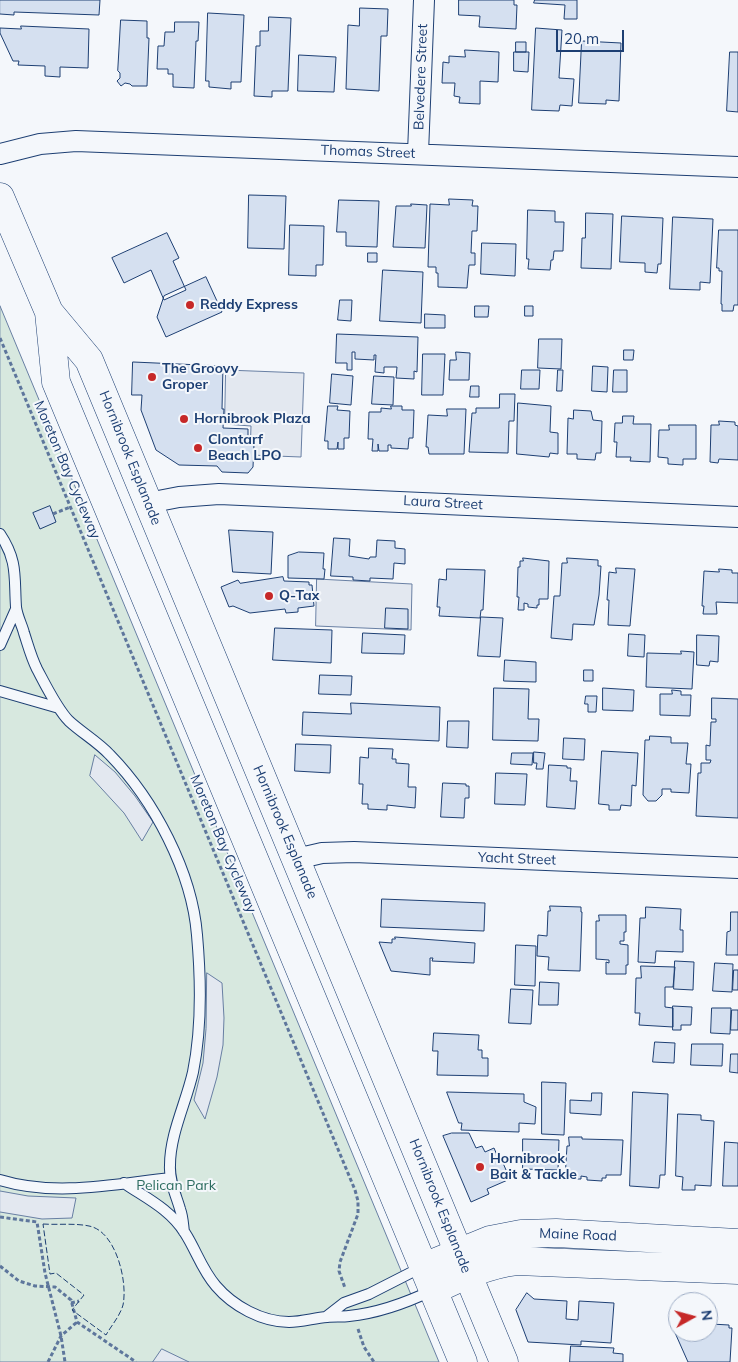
<!DOCTYPE html>
<html>
<head>
<meta charset="utf-8">
<style>
	body { margin:0 }
	#map { position:relative; width:738px; height:1362px; overflow:hidden; background:#f4f7fb; font-family:Mulish,sans-serif }
	canvas { display:block }
	.north { position:absolute; left:668px; top:1292px; width:50px; height:50px; box-sizing:border-box; background:#f4f7fb; border:1px solid #9eadc5; border-radius:50%; rotate:83deg; font-size:14px; font-weight:700; line-height:20px; text-align:center; color:#1d3f73 }
	.north::after { content:''; display:block; margin:auto; width:18px; height:22px; background:#c62828; clip-path:polygon(50% 0,100% 100%,50% 72%,0 100%) }
	.scale { position:absolute; left:556px; top:30px; width:68px; height:22px; box-sizing:border-box; border:2px solid #1d3f73; border-top:0; padding-left:6px; font-size:15px; line-height:18px; white-space:nowrap; color:#1d3f73; -webkit-text-stroke:4px #f4f7fb; paint-order:stroke }
</style>
</head>
<body>
<div id="map">
<canvas width="738" height="1362"></canvas>
<div class="north">N</div>
<div class="scale">20 m</div>
</div>
<script>
const ctx = document.querySelector('canvas').getContext('2d');
ctx.lineJoin = 'round';
function fillPath(path, color) { ctx.fillStyle = color; ctx.fill(path, 'evenodd'); }
function trace(path, color, width, dash) { ctx.strokeStyle = color; ctx.lineWidth = width; ctx.lineCap = dash ? 'butt' : 'round'; ctx.setLineDash(dash || []); ctx.stroke(path); }
function drawText(font, color, halo, rows, align = 'center') {
  ctx.font = font + ' Mulish,sans-serif'; ctx.lineWidth = 4; ctx.setLineDash([]); ctx.textBaseline = 'middle'; ctx.strokeStyle = halo; ctx.fillStyle = color; for (const [text, x, y, turn = 0] of rows) {
    ctx.save(); ctx.translate(x, y); ctx.rotate((+turn || 0) * Math.PI / 180); ctx.textAlign = isNaN(turn) ? turn : align; if (halo) ctx.strokeText(text, 0, 0); ctx.fillText(text, 0, 0); ctx.restore();
  }
}
const green = new Path2D(`
	M0,306L439,1362H0Z`);
fillPath(green, '#d7e8df');
trace(green, '#687fa3', 1);
const parking = new Path2D(`
	M226,370L304,373L301,457L250,455L251,426L225,424Z
	M317,579L412,584L411,630L316,626Z
	M95,755L115,772L135,796L153,822L142,841L124,813L90,776Z
	M207,973L222,983L224,1018L223,1045L217,1077L205,1119L194,1100L203,1063L206,1029Z
	M0,1191L28,1196L76,1198L72,1218L42,1219L0,1212Z
	M162,1349L189,1362H153Z`);
fillPath(parking, '#e3e8f0');
trace(parking, '#687fa3', 1);
const building = new Path2D(`
	M0,0H100L99,15L14,12V15L0,14Z
	M459,0H514V5H517L516,29L479,27L480,16L459,15Z
	M535,0H577V19H564L565,5L534,3Z
	M360,8L388,9L387,36H381L379,91L346,89L348,25L359,26Z
	M208,13L244,15L241,82H231V89L209,87V81H206Z
	M269,17L291,18L288,91H272V97L254,96L256,46H260V31H268Z
	M121,20L147,21V38H149L147,86H132L130,84L125,83L121,86L117,81L120,78V73L118,71Z
	M175,22H199L198,41H196L194,88L173,87V74H168V69H157L158,46H164L165,32H174Z
	M21,26L89,29L88,68L60,67V77L45,76V66L18,65L19,61H13L0,33V28L21,29Z
	M536,28L562,30L559,78L574,79L572,106L560,105L559,111L532,110Z
	M582,41L621,43L619,101L606,100V104L579,103Z
	M516,42H526V52H516Z
	M465,50L499,52L498,82L480,81V104L459,103L460,97L454,96L455,83H442L443,62L449,63V56L465,57Z
	M514,52H529L528,72L514,71Z
	M730,52H738V112L727,111Z
	M299,55L336,57L334,92L298,91Z
	M249,195L286,196L284,249L248,248Z
	M449,199L473,200L472,206H478L477,231H472L471,253H475V265H469L467,288L438,287V273H436V267H428L430,204L449,205Z
	M339,200L379,201L377,247L346,246V232H337Z
	M411,204L427,205L425,248L393,247L396,206H411Z
	M528,210L555,211V222H564L563,251H554L553,260H551L550,270L528,269L529,259H527Z
	M586,213L613,214L611,269L581,268L582,238H585Z
	M622,216L663,218L661,264H658L657,273L645,272V263L620,262Z
	M673,217L713,219L710,283L700,282V290L670,289Z
	M290,225L324,226L323,265H316V276L289,275Z
	M719,230H738V305H734L733,311H722V304H721L722,271H719V268H717Z
	M167,233L179,258L173,261L186,290L164,300L151,270L124,283L112,258Z
	M482,243L516,244L515,276L481,274Z
	M368,253H377V262H368Z
	M383,270L423,272L421,323L380,321Z
	M206,277L222,312L166,337L157,317L164,296Z
	M340,300H352L351,321L338,320Z
	M475,306H489L488,317H475Z
	M525,306H533V316H525Z
	M425,314L445,315V328H425Z
	M337,334L418,337L417,372L414,371V379L396,378L397,367H384V373L375,372L376,355H374V360L355,359V352H352V370H347V363H336Z
	M539,339H562L561,369L538,368Z
	M624,350H634L633,360H624Z
	M456,352L470,353L469,380H449L450,360H456Z
	M423,354H445L443,395H422Z
	M133,362L223,366L222,409H224L223,428L248,429V444H254L253,467L248,473L222,472L217,466L179,465L156,450L141,410L142,395H132Z
	M593,366L608,367L607,392L592,391Z
	M522,370H540L539,389H521Z
	M558,370H563L562,391H557Z
	M614,370H627V392H613Z
	M332,374L353,376L351,405L330,403Z
	M374,376L394,377L393,405L372,404Z
	M471,386H479V397H470Z
	M500,394H515L514,421H509L508,453L469,452L472,413H476V408H499Z
	M518,403L551,406L550,432L558,433V454L550,453L549,457L517,454Z
	M328,406H338L337,410L350,411L349,438H344V449H338V442L337,449H328V441H325Z
	M391,406H402V410H414L413,438H409L408,449L391,448V445H388V451H379L378,444V451H372L373,439H368L369,412H381V408L391,409Z
	M447,409H466L464,454H429L428,447H426L428,415L447,416Z
	M574,410L591,411L593,420L602,421L601,453H596L595,460L577,459V454H567L568,418L573,419Z
	M623,416H634L633,424H651L650,462L630,461L631,457H616L617,442H614L615,423H622Z
	M719,421L735,422V425L738,426V460L719,459L718,463L710,462L711,425H719Z
	M669,425H696V459H683V465L668,464V458L658,457L659,430H669Z
	M50,506L56,522L40,529L33,513Z
	M229,530L273,532L271,574L233,572Z
	M334,538L350,539L349,556L369,559L370,557H376L377,540L395,541V548L405,549V564L394,563L393,579L370,578V581L353,580V577L331,576Z
	M299,552L324,553L323,569H325L324,579L288,578V556Z
	M523,558L549,561L548,599H539V605H537V608L528,607V604L524,603V610H518L519,597H517L518,567H520V561H523Z
	M567,558L598,560V566H601L599,595L594,625L573,624L572,640L551,638L554,596H560L562,563H567Z
	M616,568L635,569L630,626L608,625L609,600H607L609,572L616,573Z
	M447,569L485,570L483,610H481L480,618L439,616L440,607H437L439,579L446,580Z
	M719,569L732,570V573H738V603L716,602L717,614H703L704,606H702L704,571L719,572Z
	M283,577L284,581L309,582V585H312L314,606L298,608V612L286,613L285,609L250,613L233,606L229,607L221,587L238,580L240,583Z
	M386,608L408,609V629L385,628Z
	M481,617L503,618L500,657L478,656Z
	M275,628L332,630L331,663L273,660Z
	M363,633L405,635L404,654L362,653Z
	M629,634L645,635L644,657L628,656Z
	M697,635L719,636L718,662L710,661L709,666L697,665Z
	M681,651L694,652L692,689L646,687L647,653L681,654Z
	M505,660L536,662V682L504,681Z
	M584,670H593V681H584Z
	M320,675L352,676L351,695L319,694Z
	M494,688L529,689L528,719H539L538,741L493,740Z
	M603,688L634,690L633,711L603,710Z
	M672,690L681,691V695H691L690,716L660,715V694H672Z
	M586,696H597L596,712H588V704H585Z
	M712,698L738,699V818L696,816L698,773H701V763H710L711,760H706V745L710,746L711,722H716V719H712Z
	M351,703L440,707L439,741L302,735L303,712L351,714Z
	M448,721H469L468,748L447,747Z
	M650,736L671,737V743H688L686,764H691L689,793L671,792V789H662V795L656,801H648L643,795L645,740H649Z
	M564,738L585,739L584,760L563,759Z
	M296,744L331,745L330,773L295,771Z
	M369,748L393,749L392,759H396V763L409,764L408,787H416L415,808L387,805V810L368,809V804H362L363,784H359L360,757L368,758Z
	M602,751L638,753L636,786L632,785L631,806L621,805L620,810H609V805L599,804Z
	M534,752L545,753L543,769H536L537,763H534Z
	M512,753H533L532,765L511,764Z
	M549,765L567,766V768H571L570,781H577L575,809L547,807Z
	M496,773L527,774L525,805L495,804Z
	M443,783L466,784V786H469V798H465L464,818L441,817Z
	M382,899L485,903L484,931L381,927Z
	M550,906L581,907V912H582L580,971L548,970L549,957L537,956L538,935L547,936L548,911H550Z
	M646,907L681,909L680,930H683V952L656,951L655,963L638,962L640,918H645Z
	M731,912H738V955H726L727,932L730,931Z
	M599,915H626V932H624V941H620V944L628,945V965H626V974H606V962L609,963V960L596,959V921H599Z
	M395,937L475,943L474,963L432,961L433,958H430V975L391,971L379,942L392,943V939H395Z
	M516,945L536,946L535,986L515,985Z
	M675,961L694,962L693,990L674,989Z
	M715,963L733,964L732,992L713,991Z
	M641,966L675,967L673,987H665V1007L673,1008V1027L639,1025L640,1013H635L636,978H641Z
	M734,970H738V990H733Z
	M540,982L559,983L558,1005H539Z
	M511,989L533,990L531,1024L509,1023Z
	M673,1006L692,1007L691,1025H681V1030H673Z
	M712,1008H731L730,1034L711,1033Z
	M732,1010H738V1030H731Z
	M434,1033L479,1035L478,1050H482V1058H488V1076L437,1075L438,1051H433Z
	M655,1042L675,1043L674,1063L653,1062Z
	M692,1044H723L722,1066L691,1065Z
	M731,1054H738V1073L730,1072Z
	M542,1082L566,1083L564,1135L542,1134Z
	M447,1092L524,1094V1102L536,1107L535,1124L519,1123V1132L461,1130L462,1123H459Z
	M633,1092L668,1094L665,1175H660L659,1188L630,1186Z
	M592,1093H602L601,1115L570,1113V1100L591,1101Z
	M678,1114L701,1115V1120L714,1121L711,1186L695,1185V1190H682L683,1177L676,1176Z
	M452,1133H469L476,1148L482,1146L485,1152L494,1148L497,1155L499,1154L510,1179L487,1189L489,1194L471,1202L443,1136Z
	M569,1137H582V1139L623,1140L621,1175H606V1178H602V1181L587,1180V1177L581,1176V1179H565L567,1146H569Z
	M523,1139L559,1140L558,1170L523,1169Z
	M725,1142L738,1143V1186H723Z
	M527,1293L534,1299L567,1301L566,1319L578,1320L579,1301L614,1303L611,1343L581,1341V1345L528,1342L516,1310Z
	M711,1324L729,1325V1328H732L730,1362H688L672,1326L678,1327V1332H708V1327H711Z
	M571,1346L614,1348L613,1353L623,1354V1362H570Z`);
fillPath(building, '#d5e0f0');
trace(building, '#1d3f73', 1);
const lane = new Path2D(`
	M0,534C18,561 14,577 16,607C17,616 22,625 24,633C28,645 31,657 37,669C45,684 57,709 69,721C82,733 98,742 110,755C154,800 192,872 197,935C201,980 202,1028 193,1072C186,1103 170,1134 170,1165C169,1181 176,1195 180,1209C183,1217 183,1225 184,1232
	M0,645L16,609
	M0,691L59,708
	M0,1180C55,1197 115,1184 170,1178
	M124,1183C146,1198 170,1209 185,1233C196,1250 202,1270 216,1286C233,1306 262,1322 289,1322C302,1322 314,1318 327,1317C334,1316 342,1317 349,1316C379,1313 406,1303 433,1290
	M326,1317L344,1303L369,1294L422,1267`);
const street = new Path2D(`
	M418,153L424,0
	M0,154L40,144L76,141L738,167
	M148,503L179,497L219,494L738,517
	M296,859L322,853L354,852L738,868`);
const secondary = new Path2D(`
	M424,1267L490,1240L521,1234L556,1233L738,1243
	M434,1290C461,1277 488,1264 517,1261L738,1270`);
const primary = new Path2D(`
	M0,197L49,312L89,360L504,1362
	M49,312L56,382L463,1362`);
trace(lane, '#1d3f73', 12);
trace(street, '#1d3f73', 22);
trace(secondary, '#1d3f73', 29);
trace(primary, '#1d3f73', 29);
trace(new Path2D(`
	M0,338L355,1190L358,1201V1214L340,1262L339,1271L345,1288
	M53,514L70,507
	M0,1217L37,1222L45,1273L61,1336L65,1362
	M0,1266L19,1281L35,1286L55,1287L71,1300L77,1322L136,1362
	M71,1303L79,1301
	M358,1329L364,1347L374,1362
	M48,1362L61,1336L77,1322`), '#5e769c', 3, [4, 2.5]);
trace(lane, '#f4f7fb', 10);
trace(street, '#f4f7fb', 20);
trace(secondary, '#f4f7fb', 28);
trace(primary, '#f4f7fb', 28);
trace(new Path2D(`
	M43,1224C57,1225 75,1223 89,1226C116,1231 128,1282 123,1305C120,1316 111,1326 106,1335L72,1310L84,1295L56,1273L50,1274Z`), '#1d3f73', 1, [6, 2.5]);
for (const [x, y, r, color] of [
	[190,305,5,"#c62828"],
	[152,377,5,"#c62828"],
	[184,419,5,"#c62828"],
	[198,448,5,"#c62828"],
	[269,596,5,"#c62828"],
	[480,1167,5,"#c62828"]
]) { const dot = new Path2D(); dot.arc(x, y, r, 0, 2 * Math.PI); ctx.fillStyle = color; ctx.fill(dot); trace(dot, '#f4f7fb', 2); }
drawText('14px', '#1d3f73', '#f4f7fb', [
	["Belvedere Street",421,77,-88],
	["Thomas Street",368,152,2],
	["Hornibrook Esplanade",130,458,68],
	["Moreton Bay Cycleway",67,470,67],
	["Laura Street",443,503,3],
	["Hornibrook Esplanade",285,832,67],
	["Moreton Bay Cycleway",223,844,67],
	["Yacht Street",517,859,2],
	["Hornibrook Esplanade",440,1206,68],
	["Maine Road",578,1235,2]
]);
drawText('bold 14px', '#1d3f73', '#f4f7fb', [
	["Reddy Express",200,305],
	["The Groovy",162,369],
	["Groper",162,385],
	["Hornibrook Plaza",194,419],
	["Clontarf",208,440],
	["Beach LPO",208,456],
	["Q-Tax",279,596],
	["Hornibrook",490,1159],
	["Bait & Tackle",490,1175]
], 'left');
drawText('14px', '#2c6c60', '#f4f7fb', [
	["Pelican Park",176,1186]
]);
</script>
</body>
</html>
